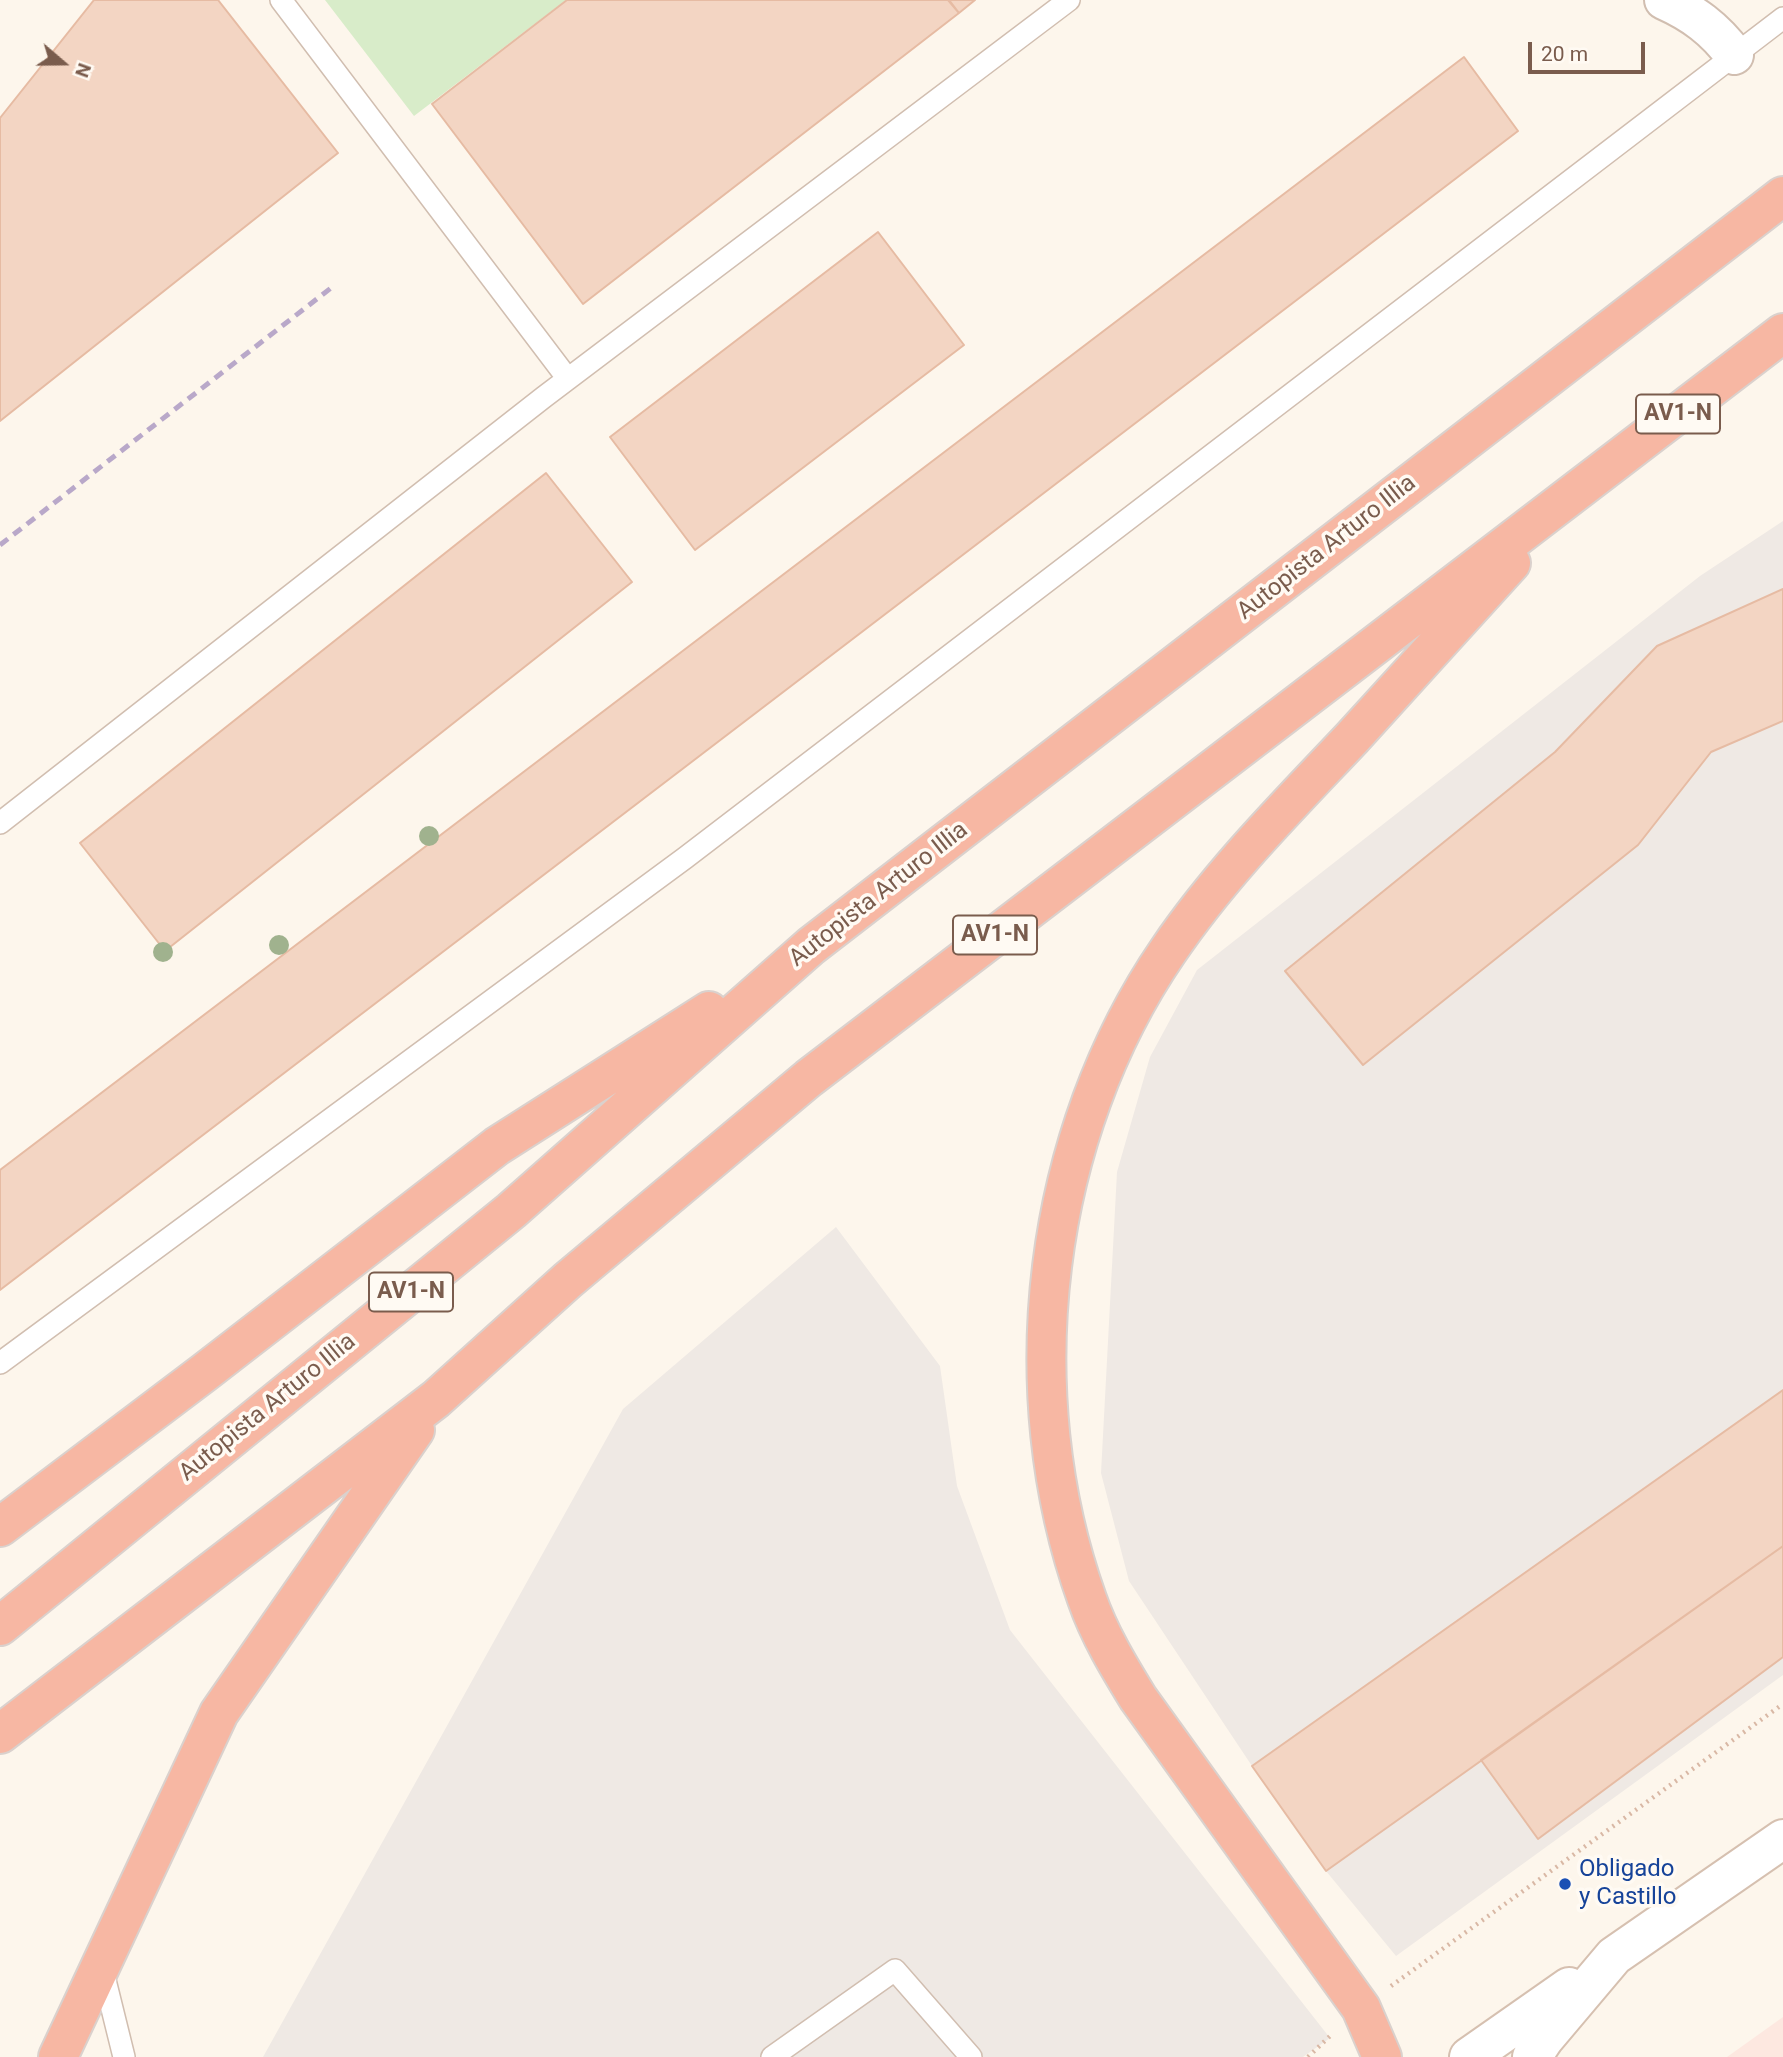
<!DOCTYPE html>
<html>
<head>
<meta charset="utf-8">
<style>
	body { margin:0 }
	#map { position:relative; width:1783px; height:2057px; overflow:hidden; background:#fdf6ec; font-family:Roboto,sans-serif }
	canvas { display:block }
	.north { position:absolute; left:28px; top:28px; width:70px; height:70px; -webkit-text-stroke:5px #fffaf3; paint-order:stroke; rotate:110deg; font-size:19px; font-weight:700; line-height:28px; text-align:center; color:#7a5c4d }
	.north::after { content:''; display:block; margin:auto; width:24px; height:32px; background:#7a5c4d; clip-path:polygon(50% 0,100% 100%,50% 72%,0 100%) }
	.scale { position:absolute; left:1528px; top:42px; width:117px; height:32px; box-sizing:border-box; border:4px solid #7a5c4d; border-top:0; padding-left:9px; font-size:21px; line-height:24px; white-space:nowrap; color:#7a5c4d; -webkit-text-stroke:5px #fffaf3; paint-order:stroke }
</style>
</head>
<body>
<div id="map">
<canvas width="1783" height="2057"></canvas>
<div class="north">N</div>
<div class="scale">20 m</div>
</div>
<script>
const ctx = document.querySelector('canvas').getContext('2d');
ctx.lineJoin = 'round';
function fillPath(path, color) { ctx.fillStyle = color; ctx.fill(path, 'evenodd'); }
function trace(path, color, width, dash) { ctx.strokeStyle = color; ctx.lineWidth = width; ctx.lineCap = dash ? 'butt' : 'round'; ctx.setLineDash(dash || []); ctx.stroke(path); }
function drawText(font, color, halo, rows, align = 'center') {
  ctx.font = font + ' Roboto,sans-serif'; ctx.lineWidth = 7; ctx.setLineDash([]); ctx.textBaseline = 'middle'; ctx.strokeStyle = halo; ctx.fillStyle = color; for (const [text, x, y, turn = 0] of rows) {
    ctx.save(); ctx.translate(x, y); ctx.rotate((+turn || 0) * Math.PI / 180); ctx.textAlign = isNaN(turn) ? turn : align; if (halo) ctx.strokeText(text, 0, 0); ctx.fillText(text, 0, 0); ctx.restore();
  }
}
fillPath(new Path2D(`
	M1783,2017V2057H1727Z`), '#fde8e0');
fillPath(new Path2D(`
	M1783,521V1675L1396,1956L1326,1871L1252,1766L1129,1581L1101,1473L1117,1172L1150,1057L1197,970L1700,576Z
	M836,1227L940,1366L957,1486L1010,1630L1330,2038L1303,2057H263L623,1409Z`), '#efe9e4');
fillPath(new Path2D(`
	M325,0H566L414,116Z`), '#d8ecc9');
const building = new Path2D(`
	M94,0H218L338,153L0,421V118Z
	M567,0H948L959,13L583,304L432,104Z
	M949,0H975L959,13Z
	M1464,57L1518,131L0,1290V1170Z
	M878,232L964,345L695,550L610,437Z
	M546,473L632,582L165,951L80,843Z
	M1783,589V721L1711,752L1638,845L1363,1065L1285,971L1555,752L1657,646Z
	M1783,1390V1546L1326,1871L1252,1766Z
	M1783,1546V1657L1538,1839L1481,1760Z`);
fillPath(building, '#f3d5c3');
trace(building, '#e6bba3', 2);
const service = new Path2D(`
	M281,0L568,379
	M0,823L544,397L1069,0
	M0,1363L685,858L1783,18
	M102,1968L124,2057
	M772,2057L895,1970L971,2057`);
const minor = new Path2D(`
	M1664,0C1693,13 1715,29 1734,55`);
const secondary = new Path2D(`
	M1469,2057L1569,1987
	M1532,2057L1544,2039L1614,1956L1783,1839`);
const motorway = new Path2D(`
	M0,1527L205,1372L497,1146L709,1011
	M0,1626L511,1211L811,946L1783,196
	M0,1734L436,1399L568,1280L809,1078L1783,333
	M58,2057L219,1713L415,1430
	M1382,2057L1361,2008L1138,1698C1119,1667 1099,1634 1087,1599C1012,1390 1042,1135 1168,951C1221,873 1287,807 1352,738C1405,680 1458,621 1511,563`);
trace(service, '#d1beb0', 24);
trace(minor, '#d1beb0', 42);
trace(secondary, '#d6c0b0', 42);
trace(motorway, '#dad1cd', 42);
trace(new Path2D(`
	M1391,1986L1783,1704
	M1308,2057L1330,2036`), '#d9b8a5', 4.5, [2, 5]);
trace(service, '#fff', 21);
trace(minor, '#fff', 38);
trace(secondary, '#fff', 38);
trace(motorway, '#f7b7a3', 38);
trace(new Path2D(`
	M0,545L331,288`), '#b9a8c9', 5, [10, 7]);
ctx.fillStyle = '#a0b28e';
for (const [x, y] of [
	[429,836],
	[279,945],
	[163,952]
]) { ctx.beginPath(); ctx.arc(x, y, 10, 0, 2 * Math.PI); ctx.fill(); }
for (const [x, y, r, color] of [
	[1565,1884,7,"#1a4fb4"]
]) { const dot = new Path2D(); dot.arc(x, y, r, 0, 2 * Math.PI); ctx.fillStyle = color; ctx.fill(dot); trace(dot, '#fffaf3', 2.5); }
for (const [x, y, w] of [
	[1678,414,84],
	[995,935,84],
	[411,1292,84]
]) { const box = new Path2D(); box.roundRect(x - w / 2, y - 19.5, w, 39, 5); ctx.fillStyle = '#fffaf3'; ctx.fill(box); trace(box, '#7a5c4d', 2); }
drawText('bold 23px', '#7a5c4d', null, [
	["AV1-N",1678,414],
	["AV1-N",995,935],
	["AV1-N",411,1292]
]);
drawText('24px', '#7a5c4d', '#fffaf3', [
	["Autopista Arturo Illia",1327,548,-38],
	["Autopista Arturo Illia",879,895,-38],
	["Autopista Arturo Illia",268,1408,-39]
]);
drawText('24px', '#164399', '#fffaf3', [
	["Obligado",1579,1870],
	["y Castillo",1579,1898]
], 'left');
</script>
</body>
</html>
